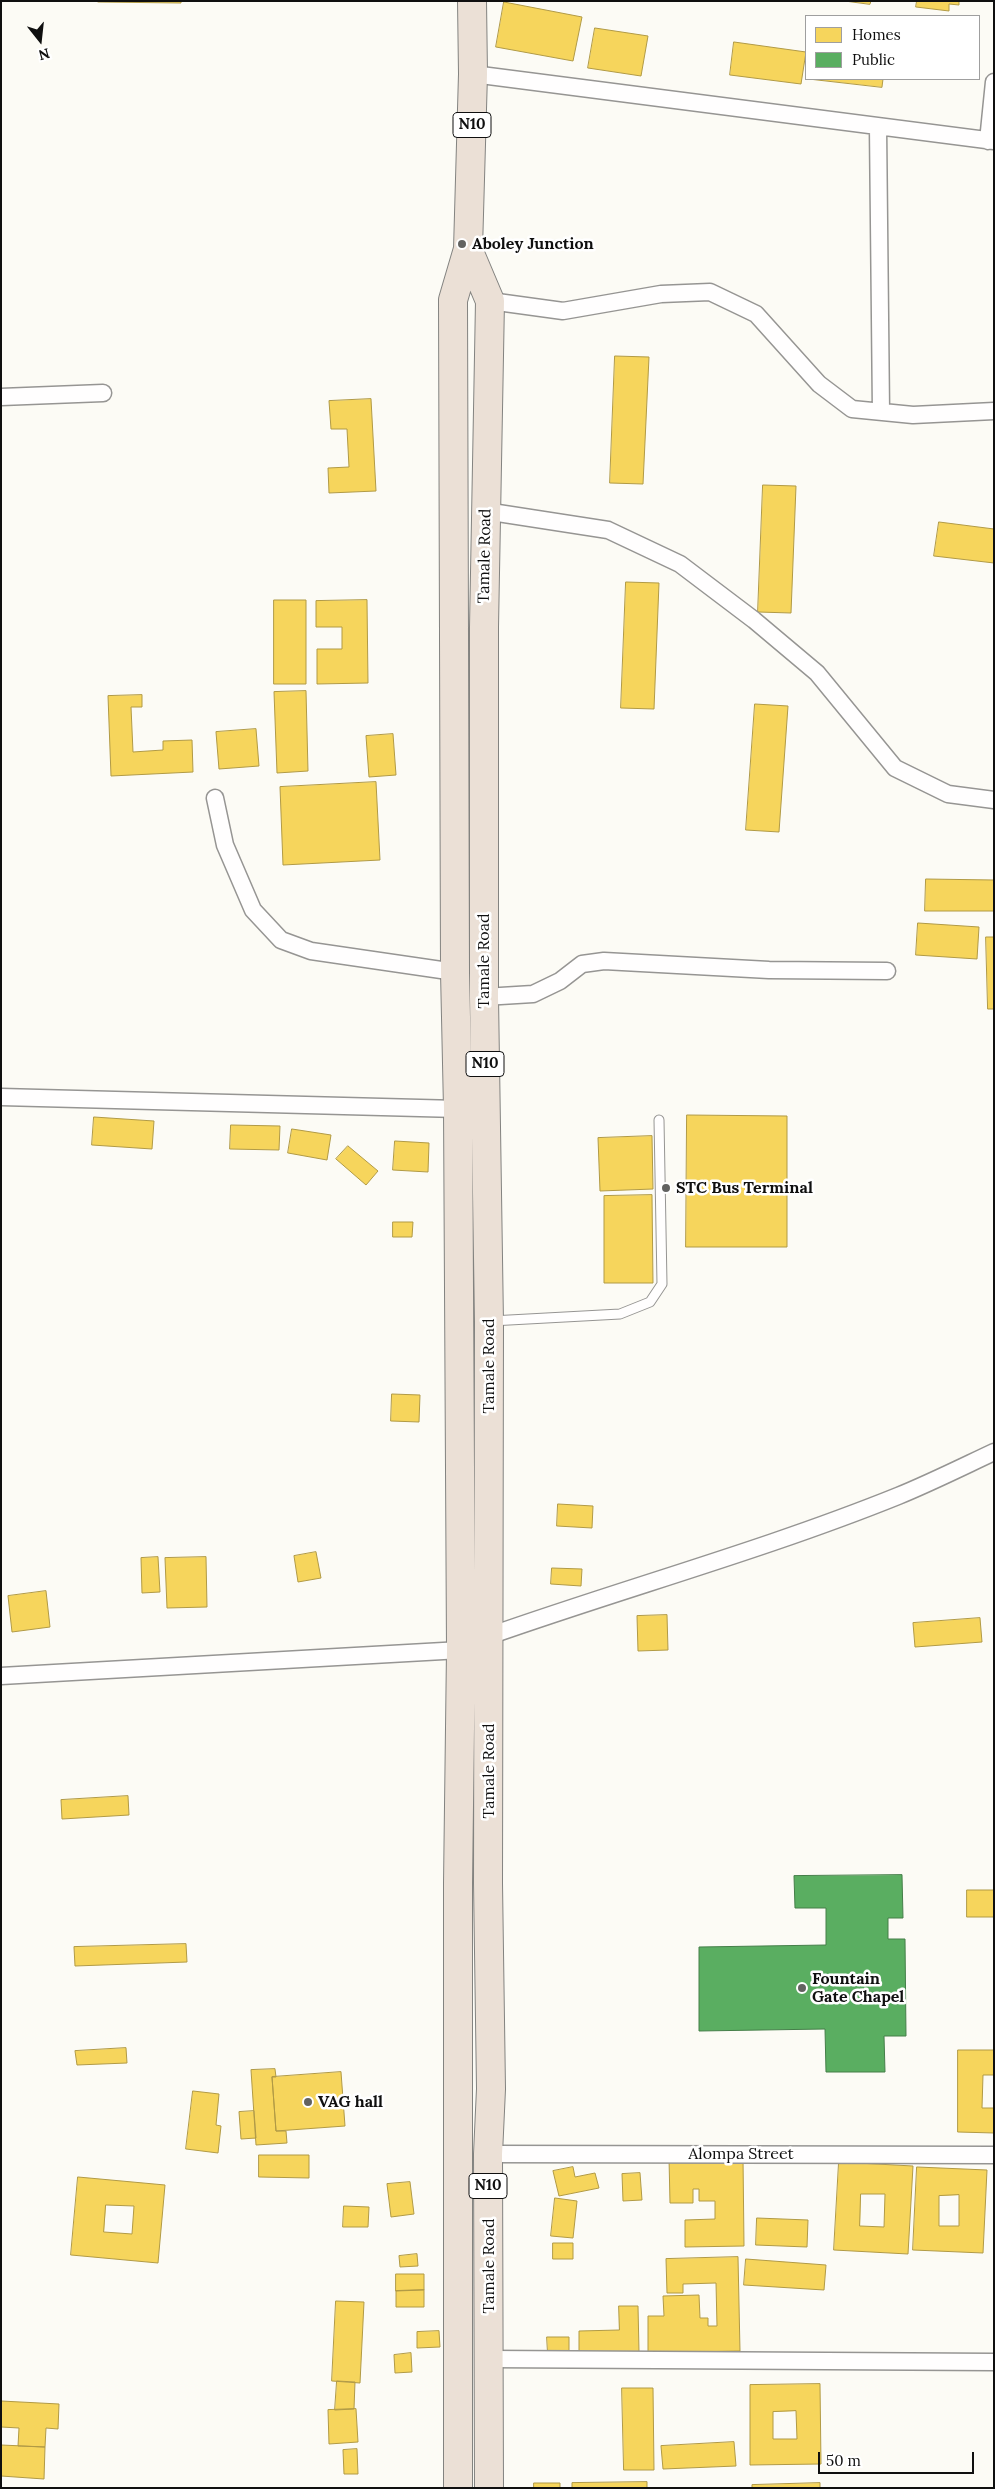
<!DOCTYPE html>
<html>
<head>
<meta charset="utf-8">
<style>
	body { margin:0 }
	#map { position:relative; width:995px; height:2489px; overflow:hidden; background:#fcfbf5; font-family:Lora,serif }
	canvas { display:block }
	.frame { position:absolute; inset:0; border:2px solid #0f0f0f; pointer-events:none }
	.legend { position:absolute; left:805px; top:15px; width:175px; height:65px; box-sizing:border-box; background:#fff; border:1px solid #9f9f9f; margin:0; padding:6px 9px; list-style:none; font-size:15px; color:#0f0f0f }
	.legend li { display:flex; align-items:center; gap:10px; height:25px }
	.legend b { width:25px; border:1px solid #9f9f9f }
	.north { position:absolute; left:15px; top:15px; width:50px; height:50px; -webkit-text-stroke:4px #fff; paint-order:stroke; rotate:164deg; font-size:14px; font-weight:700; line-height:20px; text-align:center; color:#0f0f0f }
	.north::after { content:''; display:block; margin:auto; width:18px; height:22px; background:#0f0f0f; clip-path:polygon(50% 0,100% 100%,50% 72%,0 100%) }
	.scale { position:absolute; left:818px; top:2452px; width:156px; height:22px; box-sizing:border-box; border:2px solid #0f0f0f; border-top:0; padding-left:6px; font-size:15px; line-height:18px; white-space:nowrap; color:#0f0f0f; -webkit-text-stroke:4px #fff; paint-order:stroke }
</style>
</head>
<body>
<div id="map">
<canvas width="995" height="2489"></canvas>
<div class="frame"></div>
<ul class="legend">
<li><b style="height:14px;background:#f6d55c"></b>Homes</li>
<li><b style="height:14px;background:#5aae61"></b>Public</li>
</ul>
<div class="north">N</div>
<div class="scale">50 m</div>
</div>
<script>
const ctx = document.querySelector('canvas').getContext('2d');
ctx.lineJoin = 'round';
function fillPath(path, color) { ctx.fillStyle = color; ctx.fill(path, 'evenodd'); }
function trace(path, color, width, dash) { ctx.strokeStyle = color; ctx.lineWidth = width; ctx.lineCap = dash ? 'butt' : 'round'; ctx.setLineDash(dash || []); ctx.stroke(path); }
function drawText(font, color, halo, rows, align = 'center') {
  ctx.font = font + ' Lora,serif'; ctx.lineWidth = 5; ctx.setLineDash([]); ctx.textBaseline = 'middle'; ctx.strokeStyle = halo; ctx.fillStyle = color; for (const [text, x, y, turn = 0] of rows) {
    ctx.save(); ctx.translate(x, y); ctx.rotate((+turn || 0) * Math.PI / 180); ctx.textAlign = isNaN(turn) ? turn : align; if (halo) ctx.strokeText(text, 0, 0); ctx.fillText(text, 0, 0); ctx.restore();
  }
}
const homes = new Path2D(`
	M98,1H181V3L98,2Z
	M845,1H871L870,4Z
	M917,1H959V5L949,4V11L916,7Z
	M504,2L582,17L573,61L496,47Z
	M595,28L648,36L641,76L588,68Z
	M734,42L806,52L801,84L730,75Z
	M809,79H883L882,87Z
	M615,356L649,357L643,484L610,483Z
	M371,399L376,491L329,493L328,468L349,467L347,429H331L329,401Z
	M763,485L796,486L791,613L758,612Z
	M939,522L994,529V563L934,556Z
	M626,582L659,583L654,709L621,708Z
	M274,600H306V684H274Z
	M367,600L368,683L317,684V649H342V627H316V601Z
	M306,691L308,771L277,773L274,692Z
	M142,695V707H131L133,752L163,750V741L192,740L193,772L111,776L108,696Z
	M755,704L788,706L779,832L746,830Z
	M256,729L259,766L219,769L216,732Z
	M393,734L396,775L369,777L366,736Z
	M376,782L380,860L283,865L280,787Z
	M926,879L994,880V911H925Z
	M918,923L979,927L977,959L916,955Z
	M986,937H994V1009H988Z
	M687,1115L787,1116V1247H686Z
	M94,1117L154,1121L152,1149L92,1145Z
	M231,1125L280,1126L279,1150L230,1149Z
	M292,1129L331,1135L327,1160L288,1153Z
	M652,1136L653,1189L600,1191L598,1138Z
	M395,1141L429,1143L428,1172L393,1170Z
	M348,1146L378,1171L366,1185L336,1159Z
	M652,1195L653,1283H604V1196Z
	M393,1222H413L412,1237H393Z
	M392,1394L420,1395L419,1422L391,1421Z
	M558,1504L593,1506L592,1528L557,1526Z
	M316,1552L321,1578L298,1582L294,1556Z
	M158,1557L160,1592L142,1593L141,1558Z
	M206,1557L207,1607L167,1608L165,1558Z
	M552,1568L582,1569L581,1586L551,1584Z
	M46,1591L50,1627L12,1632L8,1596Z
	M667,1615L668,1650L638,1651L637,1616Z
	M980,1618L982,1642L915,1647L913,1623Z
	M128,1796L129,1815L62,1819L61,1800Z
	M967,1890H994V1917H967Z
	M186,1944L187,1962L75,1966L74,1947Z
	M126,2048L127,2063L77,2065L75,2051Z
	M958,2050H994V2075H983L982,2108H994V2133L958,2132Z
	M275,2069L276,2077H272L276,2131H286L287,2143L256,2145L251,2070Z
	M341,2072L345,2126L276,2131L272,2077Z
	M193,2091L219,2094L216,2125L221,2126L218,2153L186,2149Z
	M254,2111L256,2138L241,2139L239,2112Z
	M259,2155H309V2178L259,2177Z
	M743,2157L744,2246L685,2247V2220L715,2219V2201H699V2189H693V2203H670L669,2158Z
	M839,2162L913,2166L908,2254L834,2250ZM861,2194H885L884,2227L860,2226Z
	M573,2167L575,2177L595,2173L599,2188L559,2196L553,2171Z
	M917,2167L987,2170L983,2253L913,2250ZM959,2195V2226H939V2196Z
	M640,2173L642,2200L623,2201L622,2174Z
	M78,2177L165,2185L158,2263L71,2255ZM106,2205L134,2206L132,2234L104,2232Z
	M410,2182L414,2214L391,2217L387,2184Z
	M555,2198L577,2201L573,2238L551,2236Z
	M344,2206L369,2207L368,2227H343Z
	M757,2218L808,2220L807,2247L756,2245Z
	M553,2243H573V2259H553Z
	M417,2254L418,2266L400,2267L399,2256Z
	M738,2257L740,2351L648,2353V2316H664L663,2296L699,2295L700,2318H708V2326H717L716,2283L683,2284V2293H667L666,2259Z
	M746,2259L826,2265L824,2290L744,2285Z
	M396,2274H424V2290L396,2291Z
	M424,2290V2307H396V2291Z
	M336,2301L364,2302L360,2383L332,2381Z
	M619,2306H638L639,2352L579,2353V2331L619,2330Z
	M439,2331L440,2347L417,2348V2332Z
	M547,2337H569V2353L548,2354Z
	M411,2353L412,2372L395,2373L394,2355Z
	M337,2381L355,2382L354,2409L335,2410Z
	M820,2384L821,2464L750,2465V2385ZM796,2411L797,2439H773V2412Z
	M622,2388H653L654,2470H624Z
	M1,2401L59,2404L58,2429L46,2428L45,2447L18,2446L19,2428L1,2427Z
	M356,2409L358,2442L329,2444L328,2410Z
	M734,2442L736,2466L663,2469L661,2446Z
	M1,2445L45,2447L44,2479L1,2476Z
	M357,2449L358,2474H344L343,2450Z
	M647,2482V2488H572V2483Z
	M534,2483H560V2488H534Z
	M820,2483V2488H752V2485Z`);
fillPath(homes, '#f6d55c');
trace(homes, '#b19a45', 1);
const public = new Path2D(`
	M902,1875L903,1918H888V1939H905L906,2036H884L885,2072H826L825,2029L699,2031V1947L826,1945V1908H795L794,1876Z`);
fillPath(public, '#5aae61');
trace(public, '#447e48', 1);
const lane = new Path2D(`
	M491,1321L620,1314L650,1302L662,1284L659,1120`);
const street = new Path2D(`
	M473,74L994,141
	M878,127L881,412
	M988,141L994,82
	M490,301L563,311L661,294L710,292L756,314L819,384L852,409L913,415L994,411
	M1,397L103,393
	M485,511L608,530L680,564L754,620L817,673L895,768L948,794L994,800
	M215,798L225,845L253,910L281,940L311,951L455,972
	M484,997L533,994L560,981L582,964L604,961L769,970L887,971
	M1,1097L458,1109
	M489,1636C625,1588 764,1550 898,1496C930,1483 962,1467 994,1452
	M1,1676L461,1650
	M488,2154L994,2155
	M489,2359L994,2362`);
const highway = new Path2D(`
	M468,249L490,301L484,627V997L489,1322L488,1883L491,2089L488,2154L489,2488
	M458,2488V1883L461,1650L458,1109L455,972L453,300L468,249L473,74L472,1`);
trace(lane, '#969593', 11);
trace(street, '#969593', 19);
trace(highway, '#838380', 30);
trace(lane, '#fffefe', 9);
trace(street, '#fffefe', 16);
trace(highway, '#ebe0d6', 28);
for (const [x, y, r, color] of [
	[462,244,5,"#626260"],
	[666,1188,5,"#626260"],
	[802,1988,5,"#626260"],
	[308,2102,5,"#626260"]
]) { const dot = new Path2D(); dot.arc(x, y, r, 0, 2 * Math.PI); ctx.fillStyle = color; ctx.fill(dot); trace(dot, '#fff', 2); }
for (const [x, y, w] of [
	[472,125,38],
	[485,1064,38],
	[488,2186,38]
]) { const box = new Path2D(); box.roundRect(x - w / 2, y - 12.5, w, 25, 4); ctx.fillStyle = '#fff'; ctx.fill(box); trace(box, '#0f0f0f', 1); }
drawText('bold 15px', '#0f0f0f', null, [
	["N10",472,125],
	["N10",485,1064],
	["N10",488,2186]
]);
drawText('bold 16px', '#0f0f0f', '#fff', [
	["Aboley Junction",472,244],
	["STC Bus Terminal",676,1188],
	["Fountain",812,1979],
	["Gate Chapel",812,1997],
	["VAG hall",318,2102]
], 'left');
drawText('16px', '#0f0f0f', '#fff', [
	["Tamale Road",485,556,-89],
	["Tamale Road",484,961,-90],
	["Tamale Road",489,1366,-90],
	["Tamale Road",489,1771,-90],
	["Alompa Street",741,2154],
	["Tamale Road",489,2266,-90]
]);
</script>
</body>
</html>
